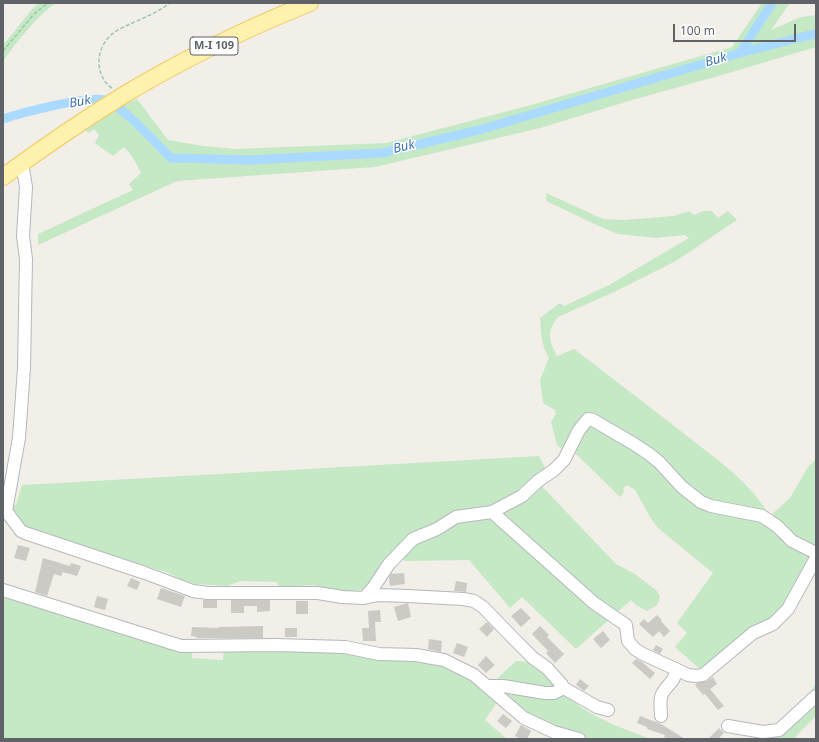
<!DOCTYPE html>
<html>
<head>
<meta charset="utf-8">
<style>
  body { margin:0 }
  #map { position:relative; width:819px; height:742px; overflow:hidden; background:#f1efe8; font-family:"Noto Sans",sans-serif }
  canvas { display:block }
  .frame { position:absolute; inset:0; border:4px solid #5f6368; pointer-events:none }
  .scale { position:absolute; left:673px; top:24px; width:123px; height:18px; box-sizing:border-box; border:2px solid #5f6368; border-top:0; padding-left:5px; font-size:12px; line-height:14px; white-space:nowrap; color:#5f6368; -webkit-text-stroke:3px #fff; paint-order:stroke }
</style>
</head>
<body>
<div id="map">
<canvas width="819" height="742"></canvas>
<div class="frame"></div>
<div class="scale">100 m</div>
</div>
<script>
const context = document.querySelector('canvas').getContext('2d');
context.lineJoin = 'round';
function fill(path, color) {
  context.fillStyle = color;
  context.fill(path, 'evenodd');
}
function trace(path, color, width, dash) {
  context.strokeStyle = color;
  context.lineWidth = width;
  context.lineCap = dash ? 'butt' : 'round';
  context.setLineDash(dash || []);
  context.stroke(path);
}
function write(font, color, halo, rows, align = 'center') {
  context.font = font + ' "Noto Sans",sans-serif';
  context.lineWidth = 3;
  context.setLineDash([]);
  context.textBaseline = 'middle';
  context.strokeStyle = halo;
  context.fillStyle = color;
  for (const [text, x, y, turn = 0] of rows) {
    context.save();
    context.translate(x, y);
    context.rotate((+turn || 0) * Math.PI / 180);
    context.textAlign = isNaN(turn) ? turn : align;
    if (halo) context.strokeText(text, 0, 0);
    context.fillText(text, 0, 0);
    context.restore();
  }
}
fill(new Path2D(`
  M 39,3 L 55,3 C 35,19 18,40 3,61 L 3,45 L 34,7 Z
  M 762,3 L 790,3 L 771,30 L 801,17 L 816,15 L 816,47 L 722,75 L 632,100 L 540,128 L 375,167 L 177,181 L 38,245 L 38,234 L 133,190 L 129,184 L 141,173 C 136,163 132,155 124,147 L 113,156 L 95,143 L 99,135 L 94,129 L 89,133 L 84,129 L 128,100 L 131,102 L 137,99 L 168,140 L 203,146 L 236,149 L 386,143 L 531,105 L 732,47 Z
  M 546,193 L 603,219 L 624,220 L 674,216 L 689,211 L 694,215 L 704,211 L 712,211 L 718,218 L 728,211 L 737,220 L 676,261 L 616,291 L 558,317 C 546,331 549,341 557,356 L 574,349 C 612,378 650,407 687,436 C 720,462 748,480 770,516 L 790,498 L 808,467 L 816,459 L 816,549 L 811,555 L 781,613 L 702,671 L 675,647 L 687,633 L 677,623 L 713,573 L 658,528 L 650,517 L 635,490 L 627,485 L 623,488 L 624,492 L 620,497 L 573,451 L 564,451 L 557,445 L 551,422 L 556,414 L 555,410 L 543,403 L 540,380 L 549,358 C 541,345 541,332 540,318 L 560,303 L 564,306 L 609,285 L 689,238 L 685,235 L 656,238 L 618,234 L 601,227 L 546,201 Z
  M 539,456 L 545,468 L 534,478 L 616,564 L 635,574 L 657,591 L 660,597 L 657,605 L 647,611 L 636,605 L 631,600 L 576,649 L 522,597 L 510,608 L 469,560 L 406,561 L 390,554 L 382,563 L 369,583 L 363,589 L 355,591 L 341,591 L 321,589 L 315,585 L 279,587 L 277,582 L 241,581 L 227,586 L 195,584 L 180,579 L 169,573 L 37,532 C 24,527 21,523 13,511 L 3,518 L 3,504 L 16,505 L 22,485 Z
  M 3,597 L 14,600 L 16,599 L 192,651 L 192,658 L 223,660 L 224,648 L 343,649 L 443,663 L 486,689 L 516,661 C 535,661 540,672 553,684 C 564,693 575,704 587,711 C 606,723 630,731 651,739 L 560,739 L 497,702 L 485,720 L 507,739 L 3,739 Z
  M 816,683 L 816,716 L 796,736 L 797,739 L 766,739 L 809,695 Z`), '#c5e8c5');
trace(new Path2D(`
  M 740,53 L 772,3
  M 3,119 C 21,113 89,95 105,100 C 123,106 155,143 171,158 L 251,160 L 382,153 L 479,130 L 740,53 L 806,36 L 816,34`), '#aadaff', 9);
fill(new Path2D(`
  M 18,545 L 30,548 L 26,561 L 14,558 Z
  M 43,558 L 70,566 L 71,563 L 81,566 L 77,576 L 63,572 L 61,576 L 54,574 L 47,596 L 35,592 Z
  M 404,573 L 405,584 L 390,586 L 389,578 L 391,574 Z
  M 131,578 L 140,582 L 137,590 L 127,586 Z
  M 456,581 L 467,583 L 466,592 L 454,591 Z
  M 161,588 L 185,596 L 181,607 L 157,599 Z
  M 97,596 L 108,599 L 105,610 L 94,607 Z
  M 203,600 L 217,600 L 217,608 L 203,608 Z
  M 231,600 L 270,600 L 270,611 L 257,612 L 257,606 L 244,606 L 244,613 L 231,613 Z
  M 296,601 L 308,601 L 308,614 L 296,614 Z
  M 408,603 L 411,617 L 398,621 L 394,607 Z
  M 521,608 L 531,618 L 521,627 L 511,616 Z
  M 380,610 L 381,622 L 375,622 L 376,641 L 363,641 L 362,628 L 369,628 L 368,611 Z
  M 657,615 L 662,620 L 661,621 L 670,631 L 664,637 L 659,631 L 653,637 L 639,624 L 644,619 L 648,623 Z
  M 487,622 L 494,629 L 487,637 L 479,629 Z
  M 263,626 L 263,638 L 197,638 L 197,637 L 191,636 L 192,627 L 218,628 L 218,627 Z
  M 540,626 L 549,635 L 547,637 L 564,654 L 555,663 L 546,653 L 548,651 L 532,634 Z
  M 285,628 L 297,628 L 297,637 L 285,637 Z
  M 603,631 L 610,640 L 601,648 L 593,639 Z
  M 429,639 L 442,641 L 441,652 L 428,649 Z
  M 457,643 L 468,647 L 464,657 L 453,653 Z
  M 656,645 L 663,649 L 660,654 L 653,650 Z
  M 486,656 L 495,665 L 486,673 L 478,665 Z
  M 636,659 L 642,662 L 655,673 L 650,679 L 632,663 Z
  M 713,677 L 717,684 L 710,689 L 724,706 L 718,710 L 705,694 L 703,695 L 695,685 L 697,683 L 707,681 Z
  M 580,679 L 589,686 L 584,691 L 576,685 Z
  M 503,714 L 512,721 L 506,728 L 497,721 Z
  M 640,716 L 661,724 L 685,739 L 668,739 L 664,737 L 665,735 L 647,729 L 647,727 L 637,723 Z
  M 521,725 L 531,731 L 527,739 L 520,739 L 515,736 Z
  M 719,728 L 724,733 L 718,739 L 708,739 Z`), '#cccac5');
const minor = new Path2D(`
  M 22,163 L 26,187 L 23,236 L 26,259 L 24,368 L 19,438 L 6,511 L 21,531 L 25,533 L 145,573 L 193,591 L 208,593 L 318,593 L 342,597 L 364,598 L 373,588 L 389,564 L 413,539 L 437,529 L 456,517 L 492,512 L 594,603 L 626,625 L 628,641 L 635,649 L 641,653 L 688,675 L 696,676 L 703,675 L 753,633 L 773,624 L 788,609 L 816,558
  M 492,512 L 522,496 L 538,481 L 554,470 L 564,460 L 579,430 L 588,419 L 593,420 L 634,444 L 649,454 L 659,462 L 682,487 L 701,502 L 711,506 L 762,516 L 777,526 L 792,541 L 816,553
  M 3,590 L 181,646 L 276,645 L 345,647 L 379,654 L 416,655 L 444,660 L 474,675 L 524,718 L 554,732 L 579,739
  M 364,598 L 378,595 L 408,596 L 463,599 L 474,601 L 483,607 L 514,639 L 533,658 L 547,668 L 562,685 L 560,690 L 554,693 L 545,693 L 503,686 L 488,686
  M 562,687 L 597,707 L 608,710
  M 661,716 C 661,709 659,700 662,694 C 668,683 675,683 676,669
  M 728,726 L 763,732 L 779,730 L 816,696`);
const major = new Path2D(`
  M 3,177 C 41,149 82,121 122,96 C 182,60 245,29 310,3`);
trace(minor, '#b5b8bc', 14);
trace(major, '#f2c960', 18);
trace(new Path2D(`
  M 3,51 L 34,14 L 48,3
  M 112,88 C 104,83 100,74 99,65 C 98,54 103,42 111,35 C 116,30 124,27 130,24 C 144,18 158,12 170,3`), '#9cc7a9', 1.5, [4, 2]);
trace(minor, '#fff', 12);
trace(major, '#fff2af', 16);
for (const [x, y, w] of [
  [214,46,48]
]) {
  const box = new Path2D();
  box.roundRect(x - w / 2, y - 9, w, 18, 3);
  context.fillStyle = '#fff';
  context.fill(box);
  trace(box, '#5f6368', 1);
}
write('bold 11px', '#5f6368', null, [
  ["M-I 109",214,46]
]);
write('italic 13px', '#4174aa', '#fff', [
  ["Buk",716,60,-16],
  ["Buk",80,102,-10],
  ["Buk",404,147,-13]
]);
</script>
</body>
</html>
